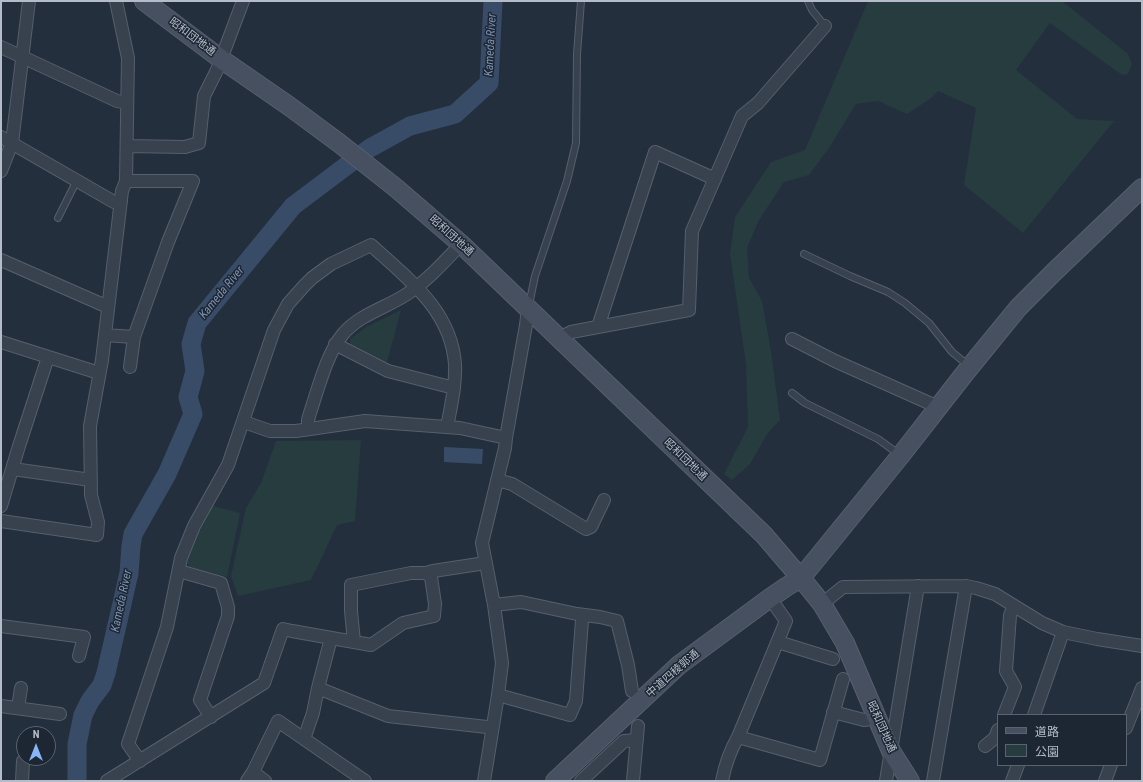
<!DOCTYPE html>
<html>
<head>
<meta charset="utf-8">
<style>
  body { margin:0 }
  #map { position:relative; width:1143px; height:782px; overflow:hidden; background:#242f3e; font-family:"Roboto Condensed","Noto Sans JP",sans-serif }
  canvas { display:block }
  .frame { position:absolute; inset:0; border:2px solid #b4bcc9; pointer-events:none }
  .legend { position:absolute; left:997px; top:714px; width:130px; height:52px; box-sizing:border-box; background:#1d2633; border:1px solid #59626f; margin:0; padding:5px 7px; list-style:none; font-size:12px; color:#b4bcc9 }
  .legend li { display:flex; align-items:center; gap:8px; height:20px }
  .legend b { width:20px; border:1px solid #59626f }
  .north { position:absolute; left:16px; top:726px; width:40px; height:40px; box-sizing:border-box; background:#1d2633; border:1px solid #59626f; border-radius:50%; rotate:0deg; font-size:11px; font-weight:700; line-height:16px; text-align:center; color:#b4bcc9 }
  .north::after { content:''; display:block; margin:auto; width:14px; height:18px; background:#8ab4f8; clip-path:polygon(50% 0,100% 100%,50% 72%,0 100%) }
</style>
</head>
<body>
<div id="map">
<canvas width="1143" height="782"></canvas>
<div class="frame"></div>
<ul class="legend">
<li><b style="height:5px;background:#465061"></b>道路</li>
<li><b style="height:11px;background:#263c3f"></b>公園</li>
</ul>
<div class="north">N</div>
</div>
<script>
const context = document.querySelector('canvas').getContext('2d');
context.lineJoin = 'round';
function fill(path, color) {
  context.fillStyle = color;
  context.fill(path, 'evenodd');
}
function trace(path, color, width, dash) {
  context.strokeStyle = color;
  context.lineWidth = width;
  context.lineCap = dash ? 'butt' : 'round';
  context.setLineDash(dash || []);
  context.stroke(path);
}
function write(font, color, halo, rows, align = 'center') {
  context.font = font + ' "Roboto Condensed","Noto Sans JP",sans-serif';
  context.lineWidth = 3;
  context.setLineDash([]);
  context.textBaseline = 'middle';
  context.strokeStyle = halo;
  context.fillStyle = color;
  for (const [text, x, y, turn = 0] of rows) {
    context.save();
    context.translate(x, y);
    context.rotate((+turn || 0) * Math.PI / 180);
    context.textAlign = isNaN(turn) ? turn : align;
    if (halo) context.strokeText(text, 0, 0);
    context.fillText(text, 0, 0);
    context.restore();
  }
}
fill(new Path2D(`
  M 868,1 L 1062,1 L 1128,54 L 1132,64 L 1128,74 L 1122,75 L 1050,23 L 1016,70 L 1077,119 L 1114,121 L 1023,233 L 964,185 L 976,108 L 938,91 L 930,99 L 907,114 L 878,101 L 856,104 L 829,148 L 809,175 L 784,182 L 759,220 L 747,248 L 749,278 L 762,301 L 771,351 L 780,420 L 767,434 L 750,464 L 732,480 L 724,474 L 748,427 L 746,364 L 730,254 L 735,217 L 771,162 L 805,150 Z
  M 401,310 L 387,362 L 350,344 L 350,339 L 366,327 Z
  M 361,440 L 355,521 L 337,525 L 311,580 L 238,596 L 231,576 L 246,508 L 261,483 L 276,441 Z
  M 213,506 L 240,513 L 227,577 L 190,567 L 187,563 L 198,534 Z`), '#263c3f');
fill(new Path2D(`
  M 444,447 L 483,449 L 482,464 L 444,462 Z`), '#394c67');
trace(new Path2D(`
  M 77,781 L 77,744 L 83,715 L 90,701 L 102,685 L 106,673 L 129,573 L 131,546 L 133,534 L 167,474 L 193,414 L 188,397 L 195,371 L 191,344 L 197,323 L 293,206 L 370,148 L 410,126 L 455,114 L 489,83 L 493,1`), '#394c67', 19);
const lane = new Path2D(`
  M 808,1 L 812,10 L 825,26
  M 58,218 L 77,180
  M 804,254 L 850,276 L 888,292 L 905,303 L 929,323 L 952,352 L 969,366
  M 529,305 L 535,276 L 567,181 L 576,143 L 577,54 L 581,1
  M 792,393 L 805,403 L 878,439 L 900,455`);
const street = new Path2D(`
  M 1,47 L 117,101 L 127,103
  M 1,137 L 114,202 L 121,202
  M 127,146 L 185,147 L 199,143 L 204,96 L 217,70 L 243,1
  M 1,171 L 12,143 L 29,1
  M 1,260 L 108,307
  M 598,327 L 655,152 L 715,179
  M 105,335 L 134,337 L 168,242 L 193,181 L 126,181
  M 559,338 L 571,332 L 689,310 L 692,231 L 742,116 L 758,103 L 825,26
  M 792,339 L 835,361 L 938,407
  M 1,342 L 99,373
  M 335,344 L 388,371 L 454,388
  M 130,367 L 134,337
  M 244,422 L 270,431 L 296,431 L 365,421 L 460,428 L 506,438
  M 308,429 L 308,420 L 310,413 C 318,389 327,353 343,334 C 360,314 386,308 407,294 C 428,280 444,262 461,244
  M 13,469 L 91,480
  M 497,480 L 512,484 L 586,529 L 591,527 L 604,500
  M 1,506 L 19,446 L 48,357
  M 1,521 L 97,535 L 98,522 L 91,495 L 90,426 L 102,360 L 122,191 L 126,181 L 128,58 L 116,1
  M 179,571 L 221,583 L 228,607 L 228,616 L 200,700 L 211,717
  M 426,573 L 433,571 L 479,564
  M 822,604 L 843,587 L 966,586 L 976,588 L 995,594 L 1042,623 L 1063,632 L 1097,639 L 1142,646
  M 494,605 L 521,602 L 577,614 L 600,617 L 617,621 L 628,665 L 632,691
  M 1,626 L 84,637 L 79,656
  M 778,642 L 833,659
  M 318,688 L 331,638
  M 498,695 L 570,715 L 576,701 L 582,620
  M 1,706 L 60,714
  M 18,708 L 21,688
  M 833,712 L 864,720 L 876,718
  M 1004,715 L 1015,687 L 1006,671 L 1010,615 L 1014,606
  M 1034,715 L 1063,632
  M 1126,728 L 1142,688
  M 738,737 L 820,760 L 843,679
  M 304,739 L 313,713 L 318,688 L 388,716 L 487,727
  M 985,746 L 995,738 L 998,730
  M 140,761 L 128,744 L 167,627 L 181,558 L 194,526 L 228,465 L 274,330 L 288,304 L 304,286 L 312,278 L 331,264 L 371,245 C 408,279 451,310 455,364 C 456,385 451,406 447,427
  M 253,772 L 265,781
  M 22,781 L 23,761
  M 107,781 L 264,683 L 283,629 L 292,631 L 371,645 L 403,623 L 434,616 L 435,604 L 431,577 L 426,573 L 411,573 L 351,585 L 351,611 L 354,642
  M 247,781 L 253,772 L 278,721 L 365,781
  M 484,781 L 498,695 L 502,663 L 494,605 L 482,543 L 505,448 L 506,438 L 526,325 L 528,308
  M 581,781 L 624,741 L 637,740
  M 633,781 L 638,726
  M 722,781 C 725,765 730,751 738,737 L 786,621 L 770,598
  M 886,781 L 918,586
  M 933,781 L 966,586
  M 1012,781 L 1018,765
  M 1105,781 L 1111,765`);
const secondary = new Path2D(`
  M 144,1 L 221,59 L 289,106 L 339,143 L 396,188 L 461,244 L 764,535 L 810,589 L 822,604 L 845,643 L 891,751 L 910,781
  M 555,781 L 679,665 L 770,598 L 786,587 L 801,578 L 901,455 L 965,373 L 1018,308 L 1054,272 L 1142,188`);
trace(lane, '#565f6c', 8);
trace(street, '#565f6c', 14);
trace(secondary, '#565f6c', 20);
trace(lane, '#38414e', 6);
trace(street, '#38414e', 12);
trace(secondary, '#465061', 18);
write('11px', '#b4bcc9', '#1d2633', [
  ["昭和団地通",192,37,37],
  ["昭和団地通",451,236,42],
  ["昭和団地通",685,460,44],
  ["中道四稜郭通",673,674,-41],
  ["昭和団地通",881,727,66]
]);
write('italic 12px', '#7c92b1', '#1d2633', [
  ["Kameda River",491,45,-87],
  ["Kameda River",222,293,-51],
  ["Kameda River",122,601,-78]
]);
</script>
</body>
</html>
